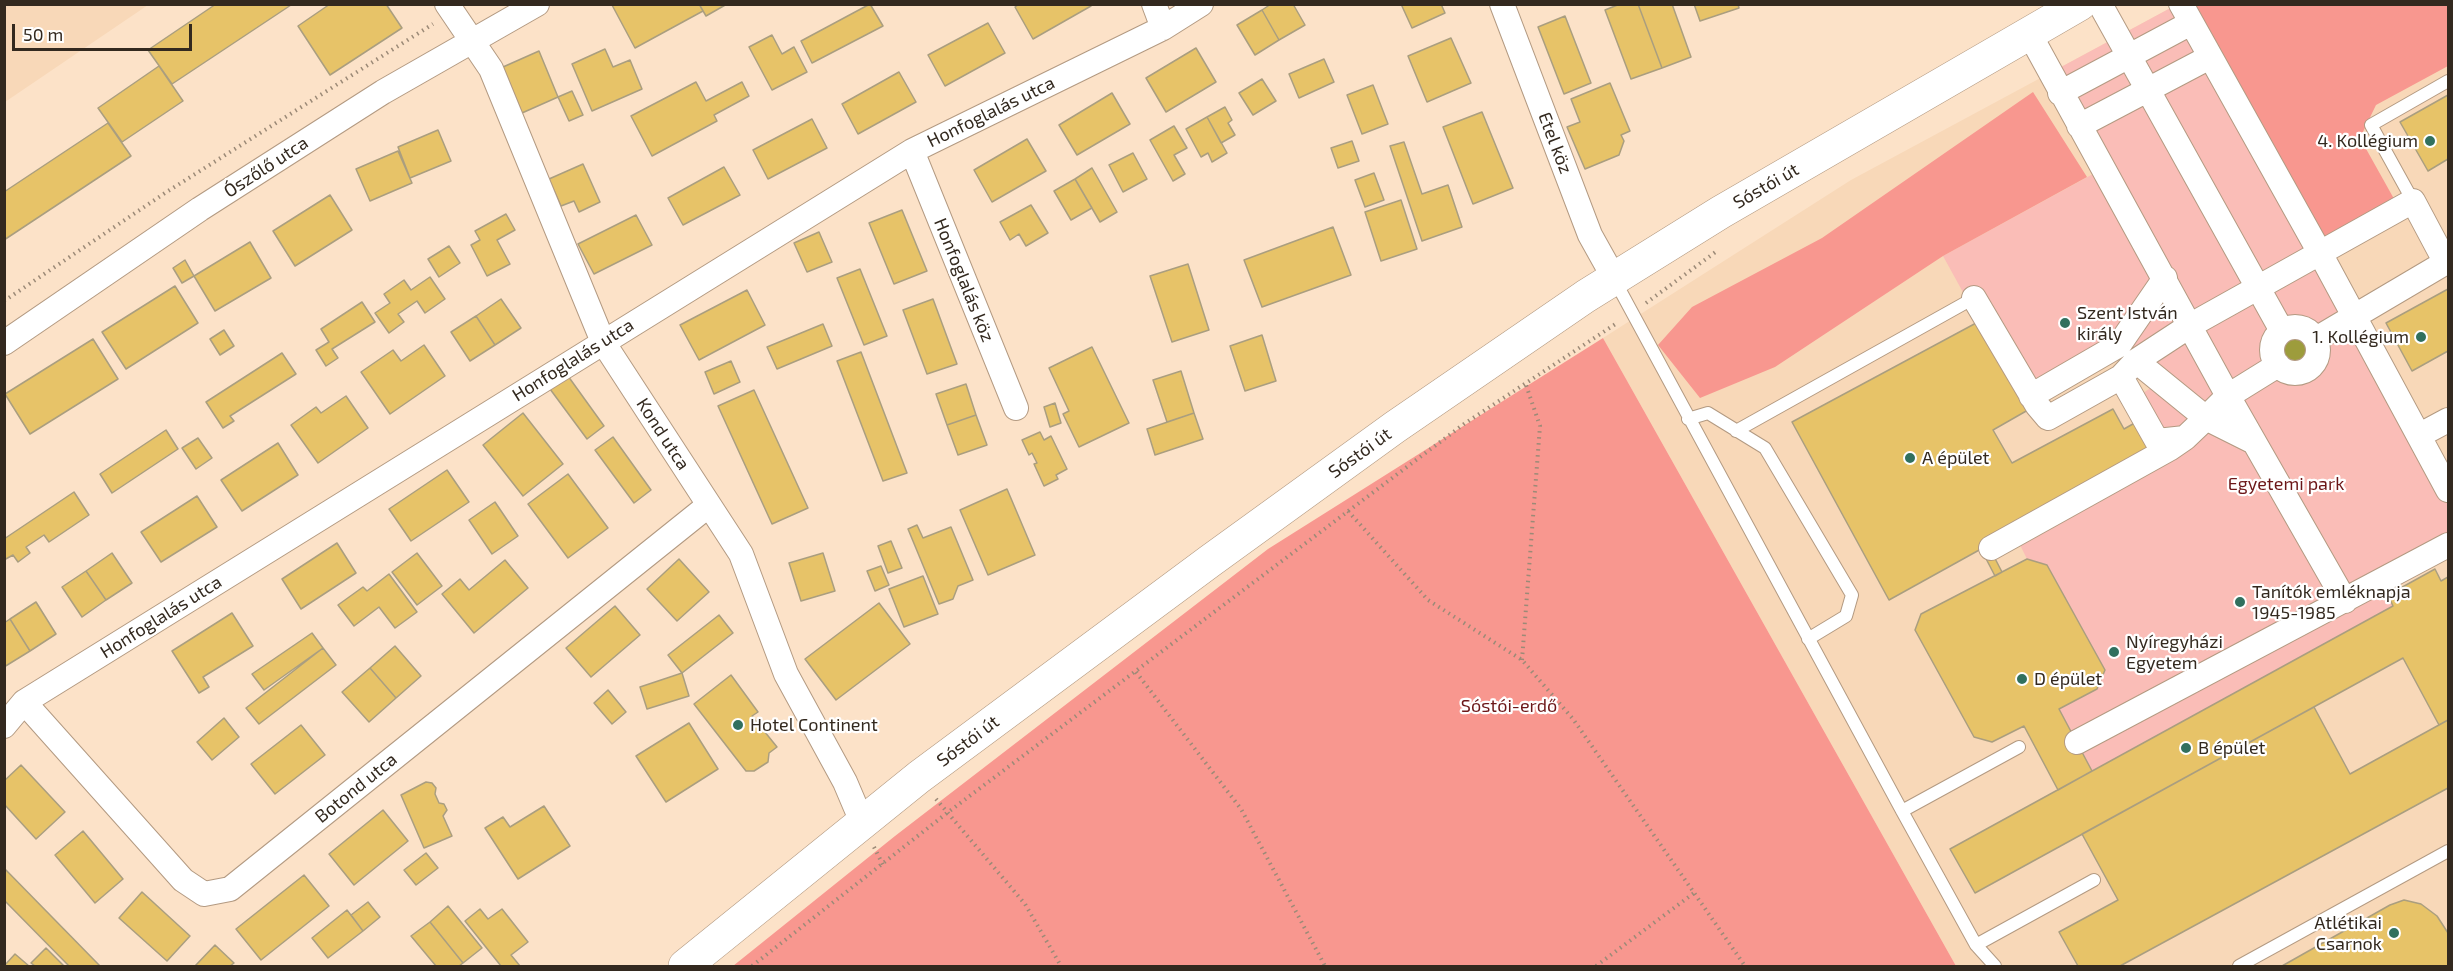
<!DOCTYPE html>
<html>
<head>
<meta charset="utf-8">
<style>
  body { margin:0 }
  #map { position:relative; width:2453px; height:971px; overflow:hidden; background:#fce2c8; font-family:"Exo 2",sans-serif }
  canvas { display:block }
  .frame { position:absolute; inset:0; border:6px solid #33291f; pointer-events:none }
  .scale { position:absolute; left:12px; top:24px; width:180px; height:27px; box-sizing:border-box; border:3px solid #33291f; border-top:0; padding-left:8px; font-size:18px; line-height:21px; white-space:nowrap; color:#33291f; -webkit-text-stroke:4px #fff; paint-order:stroke }
</style>
</head>
<body>
<div id="map">
<canvas width="2453" height="971"></canvas>
<div class="frame"></div>
<div class="scale">50 m</div>
</div>
<script>
const context = document.querySelector('canvas').getContext('2d');
context.lineJoin = 'round';
function fill(path, color) {
  context.fillStyle = color;
  context.fill(path, 'evenodd');
}
function trace(path, color, width, dash) {
  context.strokeStyle = color;
  context.lineWidth = width;
  context.lineCap = dash ? 'butt' : 'round';
  context.setLineDash(dash || []);
  context.stroke(path);
}
function write(font, color, halo, rows, align = 'center') {
  context.font = font + ' "Exo 2",sans-serif';
  context.lineWidth = 4.5;
  context.setLineDash([]);
  context.textBaseline = 'middle';
  context.strokeStyle = halo;
  context.fillStyle = color;
  for (const [text, x, y, turn = 0] of rows) {
    context.save();
    context.translate(x, y);
    context.rotate((+turn || 0) * Math.PI / 180);
    context.textAlign = isNaN(turn) ? turn : align;
    if (halo) context.strokeText(text, 0, 0);
    context.fillText(text, 0, 0);
    context.restore();
  }
}
fill(new Path2D(`
  M 5,4 L 147,4 L 148,5 L 5,102 Z
  M 2176,5 L 2448,5 L 2448,966 L 1956,966 L 1603,338 L 1851,180 Z`), '#f8d8b8');
fill(new Path2D(`
  M 2176,5 L 2448,501 L 2448,542 L 2380,582 L 2393,606 L 2092,771 L 2059,709 L 2097,689 L 2105,670 L 2047,565 L 2027,559 L 2013,531 L 2156,452 L 2140,395 L 2161,381 L 2139,347 L 2028,410 L 1943,256 L 2104,168 L 2050,73 Z`), '#fabdb7');
fill(new Path2D(`
  M 2194,5 L 2448,5 L 2448,66 L 2376,105 L 2360,138 L 2398,206 L 2322,249 Z
  M 2033,92 L 2087,177 L 1943,256 L 1775,367 L 1700,398 L 1658,345 L 1692,307 L 1822,238 Z
  M 1603,338 L 1956,966 L 733,966 L 895,836 L 1268,549 Z`), '#f8978f');
fill(new Path2D(`
  M2281 350a14 14 0 1 1 28 0a14 14 0 1 1-28 0Z`), '#9d9c3c');
const building = new Path2D(`
  M 216,4 L 291,5 L 172,84 L 148,50 Z
  M 330,4 L 386,4 L 402,28 L 330,75 L 298,26 Z
  M 613,4 L 699,4 L 703,11 L 635,48 L 612,5 Z
  M 699,4 L 727,4 L 706,16 Z
  M 870,4 L 883,26 L 812,63 L 801,41 Z
  M 1019,4 L 1090,4 L 1091,6 L 1033,39 L 1015,7 Z
  M 1271,4 L 1293,4 L 1305,25 L 1279,40 L 1262,10 Z
  M 1401,4 L 1441,4 L 1445,13 L 1412,28 Z
  M 1620,4 L 1638,4 L 1662,68 L 1631,79 L 1605,10 Z
  M 1638,4 L 1672,4 L 1691,57 L 1662,68 Z
  M 1694,4 L 1738,4 L 1739,8 L 1700,21 Z
  M 1262,10 L 1279,40 L 1255,55 L 1237,25 Z
  M 1565,16 L 1591,83 L 1564,94 L 1538,27 Z
  M 988,23 L 1005,53 L 945,86 L 928,55 Z
  M 772,35 L 782,54 L 794,47 L 807,72 L 772,90 L 749,47 Z
  M 1451,38 L 1471,83 L 1427,102 L 1408,56 Z
  M 1196,48 L 1216,82 L 1166,112 L 1146,78 Z
  M 605,49 L 613,67 L 630,60 L 642,89 L 592,111 L 572,64 Z
  M 539,51 L 558,97 L 522,113 L 503,67 Z
  M 1324,59 L 1334,82 L 1299,98 L 1289,74 Z
  M 159,66 L 183,101 L 122,142 L 98,108 Z
  M 899,72 L 916,102 L 858,134 L 842,104 Z
  M 1262,79 L 1276,101 L 1253,115 L 1239,93 Z
  M 696,82 L 706,101 L 742,82 L 749,96 L 714,115 L 717,121 L 652,156 L 631,116 Z
  M 1610,83 L 1630,131 L 1621,135 L 1624,141 L 1619,155 L 1585,169 L 1567,127 L 1580,122 L 1571,99 Z
  M 1373,85 L 1388,124 L 1362,134 L 1347,95 Z
  M 572,91 L 583,115 L 569,121 L 558,97 Z
  M 1112,93 L 1130,124 L 1077,155 L 1059,125 Z
  M 2448,95 L 2448,159 L 2428,171 L 2400,122 Z
  M 1225,107 L 1232,120 L 1228,123 L 1235,135 L 1221,143 L 1207,117 Z
  M 1482,112 L 1513,188 L 1473,204 L 1443,127 Z
  M 1207,117 L 1227,153 L 1212,162 L 1208,153 L 1201,157 L 1186,129 Z
  M 812,119 L 827,148 L 768,179 L 753,150 Z
  M 108,123 L 131,156 L 4,240 L 4,192 Z
  M 1174,126 L 1187,148 L 1174,155 L 1185,174 L 1173,181 L 1150,140 Z
  M 438,130 L 451,161 L 410,178 L 398,147 Z
  M 1027,139 L 1046,171 L 992,202 L 974,170 Z
  M 1352,141 L 1359,161 L 1338,168 L 1331,148 Z
  M 1404,142 L 1422,194 L 1448,185 L 1462,227 L 1422,241 L 1390,146 Z
  M 398,151 L 412,183 L 370,201 L 356,169 Z
  M 1133,153 L 1147,179 L 1123,192 L 1109,165 Z
  M 583,164 L 600,202 L 579,212 L 574,201 L 561,206 L 549,179 Z
  M 724,167 L 740,195 L 683,225 L 668,198 Z
  M 1092,168 L 1117,212 L 1100,222 L 1075,179 Z
  M 1374,173 L 1384,200 L 1365,207 L 1355,180 Z
  M 1075,179 L 1092,208 L 1071,220 L 1054,191 Z
  M 330,195 L 352,230 L 295,266 L 273,231 Z
  M 1401,200 L 1417,249 L 1381,261 L 1365,212 Z
  M 1031,205 L 1048,233 L 1026,246 L 1019,234 L 1010,240 L 1000,222 Z
  M 902,210 L 927,271 L 894,284 L 869,223 Z
  M 506,214 L 515,230 L 497,240 L 510,264 L 487,276 L 471,245 L 480,240 L 475,231 Z
  M 636,215 L 652,245 L 594,274 L 578,244 Z
  M 1333,227 L 1351,275 L 1262,307 L 1244,260 Z
  M 819,232 L 832,262 L 807,272 L 794,243 Z
  M 250,242 L 271,278 L 215,311 L 194,276 Z
  M 449,246 L 460,263 L 439,277 L 428,259 Z
  M 185,260 L 194,276 L 182,283 L 173,268 Z
  M 1188,264 L 1209,330 L 1172,342 L 1150,276 Z
  M 860,269 L 887,336 L 864,345 L 837,278 Z
  M 430,277 L 445,299 L 425,313 L 417,301 L 398,314 L 404,322 L 389,333 L 375,313 L 390,303 L 384,294 L 404,280 L 411,290 Z
  M 175,286 L 198,323 L 126,369 L 102,332 Z
  M 2448,289 L 2448,351 L 2412,371 L 2386,323 Z
  M 747,290 L 765,325 L 699,360 L 680,325 Z
  M 501,299 L 521,328 L 495,345 L 476,316 Z
  M 933,299 L 957,364 L 927,374 L 903,310 Z
  M 362,302 L 375,322 L 332,349 L 338,358 L 326,366 L 316,350 L 329,342 L 321,329 Z
  M 476,316 L 495,345 L 470,361 L 451,332 Z
  M 1978,322 L 2028,410 L 1993,430 L 2012,463 L 2113,409 L 2124,429 L 2140,420 L 2156,452 L 1889,600 L 1792,422 Z
  M 823,324 L 832,346 L 777,369 L 767,347 Z
  M 224,330 L 234,346 L 220,355 L 210,339 Z
  M 1262,335 L 1276,381 L 1245,391 L 1230,346 Z
  M 93,339 L 118,379 L 30,434 L 5,394 Z
  M 424,345 L 445,376 L 390,414 L 361,372 L 393,350 L 401,361 Z
  M 1092,347 L 1129,423 L 1079,447 L 1063,414 L 1069,411 L 1049,368 Z
  M 861,352 L 907,473 L 883,481 L 837,361 Z
  M 282,353 L 296,374 L 230,416 L 234,421 L 223,428 L 206,402 Z
  M 731,361 L 740,382 L 714,394 L 705,372 Z
  M 1181,371 L 1194,413 L 1167,422 L 1153,380 Z
  M 568,376 L 604,426 L 587,439 L 550,389 Z
  M 966,384 L 976,415 L 947,425 L 936,394 Z
  M 754,390 L 808,508 L 772,524 L 718,406 Z
  M 346,396 L 368,428 L 318,463 L 291,425 L 316,407 L 321,413 Z
  M 1055,403 L 1061,423 L 1050,427 L 1044,407 Z
  M 523,413 L 563,464 L 523,496 L 483,445 Z
  M 1194,413 L 1203,439 L 1155,455 L 1147,429 Z
  M 976,415 L 987,445 L 958,455 L 947,425 Z
  M 166,430 L 178,449 L 112,493 L 100,474 Z
  M 1040,432 L 1044,440 L 1051,436 L 1067,469 L 1056,475 L 1058,479 L 1044,486 L 1034,464 L 1037,463 L 1032,453 L 1029,455 L 1022,440 Z
  M 613,437 L 651,490 L 634,503 L 595,450 Z
  M 198,438 L 212,458 L 196,469 L 182,448 Z
  M 278,443 L 298,475 L 242,511 L 221,480 Z
  M 447,470 L 469,502 L 411,541 L 389,509 Z
  M 568,474 L 608,528 L 568,558 L 528,504 Z
  M 1007,489 L 1035,555 L 988,575 L 960,510 Z
  M 74,492 L 89,515 L 49,542 L 44,535 L 26,547 L 30,553 L 18,562 L 13,555 L 4,560 L 4,539 Z
  M 197,496 L 217,527 L 161,562 L 141,532 Z
  M 495,502 L 518,536 L 492,554 L 469,520 Z
  M 917,525 L 923,538 L 951,527 L 973,580 L 958,586 L 953,599 L 939,604 L 908,529 Z
  M 891,541 L 902,568 L 888,573 L 878,546 Z
  M 337,543 L 356,573 L 301,609 L 282,579 Z
  M 1988,545 L 2002,572 L 1995,576 L 1981,549 Z
  M 112,553 L 132,583 L 106,600 L 86,571 Z
  M 417,553 L 442,586 L 417,605 L 392,572 Z
  M 823,553 L 835,591 L 801,601 L 789,563 Z
  M 679,559 L 709,592 L 677,621 L 647,589 Z
  M 2027,559 L 2047,565 L 2105,670 L 2097,689 L 2059,709 L 2092,771 L 2058,790 L 2024,726 L 1992,742 L 1974,737 L 1915,630 L 1921,614 Z
  M 505,560 L 528,588 L 474,633 L 442,594 L 460,579 L 469,590 Z
  M 881,566 L 889,585 L 875,591 L 867,571 Z
  M 2435,569 L 2441,581 L 2448,577 L 2448,720 L 2439,725 L 2403,658 L 1975,893 L 1950,849 L 2393,606 L 2388,595 Z
  M 86,571 L 106,600 L 82,617 L 62,587 Z
  M 389,574 L 417,612 L 395,628 L 379,607 L 354,626 L 338,605 L 363,587 L 367,591 Z
  M 923,576 L 938,614 L 904,627 L 889,589 Z
  M 36,602 L 56,634 L 30,651 L 10,619 Z
  M 879,603 L 910,644 L 836,700 L 805,659 Z
  M 615,606 L 640,635 L 591,677 L 566,648 Z
  M 232,613 L 253,646 L 203,677 L 209,687 L 199,693 L 172,651 Z
  M 719,615 L 733,633 L 682,673 L 668,655 Z
  M 10,619 L 30,651 L 4,667 L 4,623 Z
  M 312,633 L 323,648 L 264,690 L 252,674 Z
  M 395,646 L 421,676 L 396,698 L 370,668 Z
  M 323,648 L 336,665 L 259,724 L 246,708 Z
  M 370,668 L 396,698 L 369,722 L 342,692 Z
  M 682,673 L 689,696 L 647,709 L 640,687 Z
  M 731,675 L 758,712 L 752,716 L 777,747 L 769,753 L 768,762 L 754,771 L 746,771 L 694,704 Z
  M 608,690 L 626,712 L 612,724 L 594,703 Z
  M 2314,707 L 2350,774 L 2448,720 L 2448,788 L 2120,966 L 2078,966 L 2059,932 L 2118,900 L 2082,834 Z
  M 224,718 L 239,737 L 212,760 L 197,742 Z
  M 689,723 L 718,769 L 666,802 L 636,756 Z
  M 301,725 L 325,755 L 275,794 L 251,764 Z
  M 21,765 L 65,812 L 36,839 L 4,804 L 4,781 Z
  M 426,782 L 432,783 L 436,788 L 435,794 L 439,803 L 444,804 L 447,810 L 443,816 L 452,836 L 424,848 L 401,795 Z
  M 544,806 L 570,846 L 518,879 L 485,828 L 503,817 L 510,827 Z
  M 383,810 L 408,841 L 354,885 L 329,854 Z
  M 83,831 L 123,879 L 95,903 L 55,855 Z
  M 426,853 L 438,868 L 416,885 L 404,870 Z
  M 4,868 L 100,966 L 69,966 L 4,900 Z
  M 304,875 L 329,906 L 261,960 L 236,929 Z
  M 142,892 L 190,936 L 167,961 L 119,918 Z
  M 2404,900 L 2421,904 L 2437,916 L 2448,933 L 2448,966 L 2282,966 L 2390,905 Z
  M 368,902 L 380,917 L 363,931 L 351,915 Z
  M 448,906 L 482,948 L 463,963 L 430,922 Z
  M 480,909 L 488,919 L 502,909 L 528,942 L 511,955 L 520,966 L 501,966 L 465,921 Z
  M 347,910 L 363,931 L 328,958 L 312,938 Z
  M 430,922 L 463,963 L 459,966 L 436,966 L 411,936 Z
  M 215,945 L 234,963 L 230,966 L 195,966 Z
  M 46,948 L 64,966 L 35,966 L 31,963 Z
  M 15,954 L 29,966 L 4,966 Z`);
fill(building, '#e7c368');
trace(building, '#aa9e7f', 1.5);
const lane = new Path2D(`
  M 2413,201 L 2371,125 L 2448,81
  M 1614,279 L 1902,811 L 1976,945 L 1995,966
  M 1688,419 L 1708,413 L 1765,448 L 1852,595 L 1846,616 L 1808,639
  M 1736,431 L 1974,298
  M 1902,811 L 2019,747
  M 1976,945 L 2094,880
  M 2239,966 L 2448,851`);
const street = new Path2D(`
  M 447,4 L 491,69 L 603,342 L 741,554 L 786,674 L 845,782 L 862,822
  M 1502,4 L 1590,235 L 1614,278
  M 2100,4 L 2282,331
  M 2181,4 L 2320,253 L 2448,490
  M 1163,28 L 1201,4
  M 2029,33 L 2228,396 L 2345,601
  M 2060,93 L 2191,23
  M 2079,126 L 2210,57
  M 912,151 L 1016,408
  M 1974,298 L 2037,405 L 2048,418 L 2121,377 L 2136,361 L 2206,418 L 2228,396 L 2278,365
  M2272 350a23 23 0 1 1 46 0a23 23 0 1 1-46 0Z
  M 2316,339 L 2448,261
  M 4,343 L 200,209 L 383,92 L 537,4
  M 2136,361 L 2191,325 L 2413,201 L 2446,263
  M 2121,377 L 2157,441 L 2185,438 L 2206,418 L 2254,442
  M 2031,396 L 2119,345 L 2165,278
  M 2420,435 L 2448,420
  M 1991,548 L 2169,449 L 2185,438
  M 24,702 L 183,880 L 204,894 L 230,889 L 709,505
  M 4,726 L 24,702 L 912,151 L 1163,28 L 1154,4
  M 2077,742 L 2448,545`);
const secondary = new Path2D(`
  M 685,966 L 919,777 L 1210,561 L 1395,427 L 1586,296 L 1721,212 L 2080,4`);
trace(lane, '#b39a82', 14);
trace(street, '#b39a82', 26);
trace(secondary, '#b39a82', 34);
trace(new Path2D(`
  M 4,301 L 165,193 L 433,24
  M 1646,303 L 1717,251
  M 1348,511 L 1428,600 L 1522,660 L 1573,719 L 1745,966
  M 1522,660 L 1540,426 L 1526,385
  M 1136,672 L 1241,809 L 1325,966
  M 936,799 L 1025,904 L 1061,966
  M 874,847 L 883,865
  M 752,966 L 947,813 L 1464,424 L 1617,323
  M 1596,966 L 1694,893`), '#9c8a77', 4, [1.5, 4.5]);
trace(lane, '#fff', 12);
trace(street, '#fff', 24);
trace(secondary, '#fff', 33);
for (const [x, y, r, color] of [
  [2430,141,6,"#31705e"],
  [2065,323,6,"#31705e"],
  [2421,337,6,"#31705e"],
  [1910,458,6,"#31705e"],
  [2240,602,6,"#31705e"],
  [2114,652,6,"#31705e"],
  [2022,679,6,"#31705e"],
  [738,725,6,"#31705e"],
  [2186,748,6,"#31705e"],
  [2394,933,6,"#31705e"]
]) {
  const dot = new Path2D();
  dot.arc(x, y, r, 0, 2 * Math.PI);
  context.fillStyle = color;
  context.fill(dot);
  trace(dot, '#fff', 2);
}
write('18px', '#33291f', '#fff', [
  ["Honfoglalás utca",991,112,-26],
  ["Etel köz",1555,143,69],
  ["Ószőlő utca",266,167,-33],
  ["Sóstói út",1766,186,-30],
  ["Honfoglalás köz",964,280,68],
  ["Honfoglalás utca",573,360,-32],
  ["Kond utca",663,434,57],
  ["Sóstói út",1360,453,-36],
  ["Honfoglalás utca",161,617,-32],
  ["Sóstói út",968,741,-37],
  ["Botond utca",356,788,-39]
]);
write('18px', '#33291f', '#fff', [
  ["4. Kollégium",2418,141,"right"],
  ["Szent István",2077,313],
  ["király",2077,334],
  ["1. Kollégium",2409,337,"right"],
  ["A épület",1922,458],
  ["Tanítók emléknapja",2252,592],
  ["1945-1985",2252,613],
  ["Nyíregyházi",2126,642],
  ["Egyetem",2126,663],
  ["D épület",2034,679],
  ["Hotel Continent",750,725],
  ["B épület",2198,748],
  ["Atlétikai",2382,923,"right"],
  ["Csarnok",2382,944,"right"]
], 'left');
write('18px', '#6c1718', '#fff', [
  ["Egyetemi park",2286,484],
  ["Sóstói-erdő",1509,706]
]);
</script>
</body>
</html>
